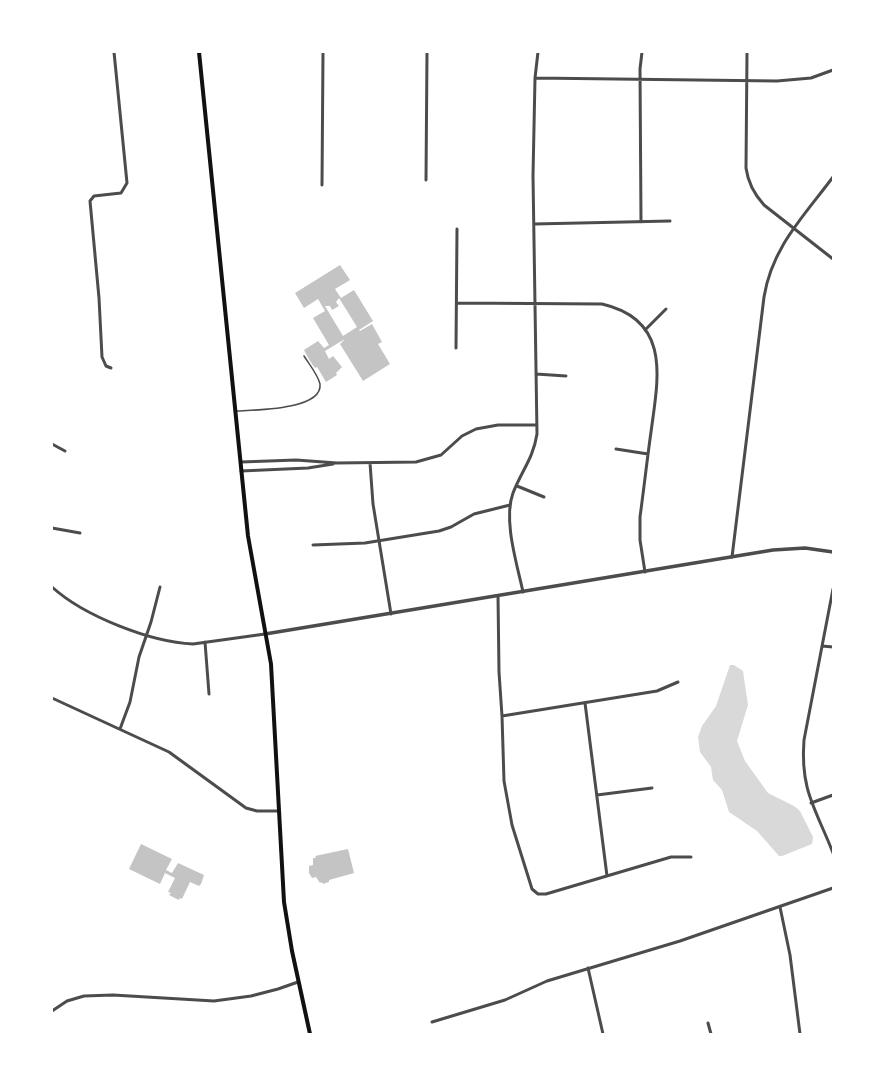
<!DOCTYPE html>
<html>
<head>
<meta charset="utf-8">
<style>
  body { margin:0 }
  #map { position:relative; width:885px; height:1086px; overflow:hidden; background:#fff; font-family:"Archivo Narrow",sans-serif }
  canvas { display:block }
  .frame { position:absolute; inset:0; border:53px solid #fff; pointer-events:none }
</style>
</head>
<body>
<div id="map">
<canvas width="885" height="1086"></canvas>
<div class="frame"></div>
</div>
<script>
const context = document.querySelector('canvas').getContext('2d');
context.lineJoin = 'round';
function fill(path, color) {
  context.fillStyle = color;
  context.fill(path, 'evenodd');
}
function trace(path, color, width, dash) {
  context.strokeStyle = color;
  context.lineWidth = width;
  context.lineCap = dash ? 'butt' : 'round';
  context.setLineDash(dash || []);
  context.stroke(path);
}
fill(new Path2D(`
  M 730,665 L 734,665 L 743,671 L 748,705 L 737,741 L 745,761 L 768,793 L 794,806 L 800,811 L 813,837 L 812,844 L 782,856 L 779,856 L 757,831 L 729,812 L 722,790 L 713,780 L 711,767 L 700,752 L 698,737 L 702,726 L 716,706 Z`), '#d9d9d9');
fill(new Path2D(`
  M 340,265 L 350,280 L 335,289 L 341,298 L 354,290 L 373,321 L 359,330 L 360,331 L 372,324 L 382,342 L 378,344 L 390,364 L 363,381 L 340,344 L 345,339 L 325,351 L 329,359 L 333,356 L 342,367 L 336,373 L 337,375 L 326,382 L 317,367 L 315,368 L 310,361 L 304,350 L 318,341 L 324,348 L 329,345 L 313,318 L 325,311 L 318,299 L 304,308 L 295,293 ZM 339,298 L 357,327 L 343,336 L 325,306 L 330,306 L 332,310 L 339,306 L 336,302 Z
  M 141,844 L 172,859 L 166,870 L 172,873 L 178,863 L 204,875 L 201,884 L 199,886 L 190,882 L 182,899 L 180,898 L 179,900 L 169,895 L 171,893 L 168,892 L 175,878 L 165,873 L 160,884 L 129,869 Z
  M 348,849 L 354,873 L 329,880 L 329,882 L 323,884 L 322,882 L 320,883 L 316,877 L 312,878 L 309,873 L 309,866 L 313,865 L 313,858 L 316,858 L 315,856 Z`), '#c4c4c4');
trace(new Path2D(`
  M 237,411 C 254,410 323,410 320,384 C 318,375 309,364 304,356`), '#4c4c4c', 1.5);
trace(new Path2D(`
  M 747,52 L 746,168 C 748,183 754,194 764,205 L 833,259
  M 535,78 L 777,81 L 811,78 L 833,70
  M 426,180 L 427,52
  M 322,185 L 323,52
  M 641,222 L 640,69 L 642,52
  M 534,224 L 670,221
  M 457,303 L 602,304 C 672,320 658,379 651,432 C 647,460 644,488 640,517 L 640,540 L 645,572
  M 645,330 L 666,309
  M 456,348 L 457,229
  M 111,368 L 106,366 L 102,357 L 99,298 L 90,201 L 94,196 L 121,193 L 127,183 L 114,52
  M 536,374 L 566,376
  M 52,444 L 65,451
  M 616,449 L 648,454
  M 241,462 L 296,460 L 337,463 L 416,462 L 441,455 L 462,436 L 476,429 L 498,425 L 537,425
  M 370,463 L 373,504 L 391,614
  M 241,471 L 308,468 L 333,464
  M 517,486 L 544,497
  M 52,528 L 80,533
  M 313,545 L 365,543 L 439,531 L 451,527 L 474,514 L 510,505
  M 732,557 L 764,297 C 772,247 804,216 833,177
  M 52,587 C 84,616 150,642 193,644 L 265,634
  M 833,589 L 804,740 C 800,791 816,809 833,853
  M 523,592 C 517,564 503,520 513,493 C 522,470 533,459 537,434 L 533,176 L 535,78 L 538,52
  M 498,596 L 499,672 L 502,716 L 504,781 L 512,825 L 532,889 L 538,894 L 546,894 L 671,857 L 691,857
  M 205,642 L 209,694
  M 822,646 L 833,647
  M 52,698 L 169,752 L 246,808 L 257,811 L 279,811
  M 585,703 L 607,876
  M 502,716 L 657,691 L 678,682
  M 120,729 L 130,702 L 139,657 L 151,622 L 160,587
  M 597,795 L 652,788
  M 811,803 L 833,795
  M 780,907 L 790,955 L 800,1034
  M 588,968 L 603,1034
  M 52,1011 L 67,1001 L 84,996 L 113,995 L 214,1001 L 251,996 L 278,989 L 298,982
  M 432,1022 L 505,1000 L 547,981 L 680,941 L 833,888
  M 708,1023 L 711,1034`), '#4c4c4c', 3);
trace(new Path2D(`
  M 265,634 L 773,550 L 805,548 L 833,552`), '#4c4c4c', 3.5);
trace(new Path2D(`
  M 199,52 L 248,536 L 271,664 L 284,902 L 292,951 L 310,1034`), '#111', 4);
</script>
</body>
</html>
